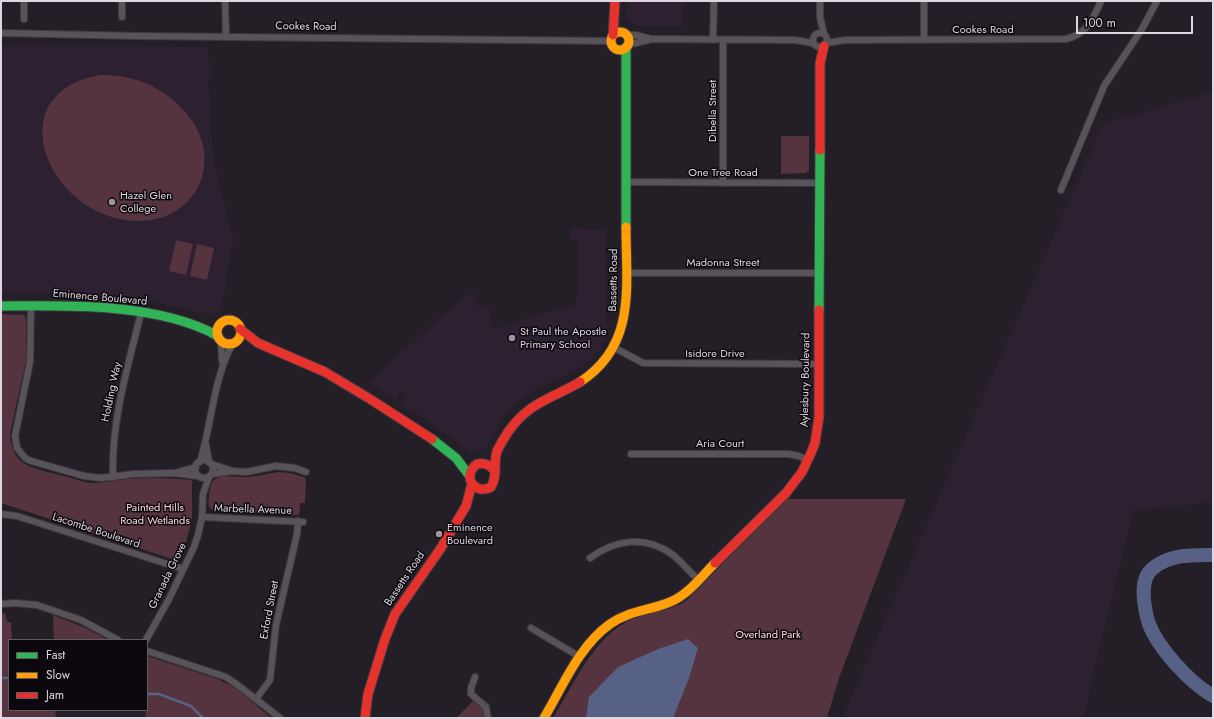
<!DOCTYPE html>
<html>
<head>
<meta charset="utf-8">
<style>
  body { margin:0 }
  #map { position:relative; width:1214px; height:719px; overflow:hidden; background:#241f26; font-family:Jost,sans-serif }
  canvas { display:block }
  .frame { position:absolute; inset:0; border:2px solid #ded7e1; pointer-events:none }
  .legend { position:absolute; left:8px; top:639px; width:140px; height:72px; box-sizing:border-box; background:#0c080e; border:1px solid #605b62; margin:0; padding:5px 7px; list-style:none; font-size:12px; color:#ded7e1 }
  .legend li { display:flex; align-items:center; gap:8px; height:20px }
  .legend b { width:20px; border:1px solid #605b62 }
  .scale { position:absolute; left:1076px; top:16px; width:117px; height:18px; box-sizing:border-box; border:2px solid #ded7e1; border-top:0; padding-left:5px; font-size:12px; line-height:14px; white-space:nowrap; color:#ded7e1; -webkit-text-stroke:3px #0c080e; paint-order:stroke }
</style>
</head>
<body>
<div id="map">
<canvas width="1214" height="719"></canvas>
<div class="frame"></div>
<ul class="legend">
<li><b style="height:5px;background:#30b455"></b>Fast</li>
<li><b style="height:5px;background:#ff9f0a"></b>Slow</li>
<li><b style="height:5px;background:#e5322d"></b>Jam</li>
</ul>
<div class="scale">100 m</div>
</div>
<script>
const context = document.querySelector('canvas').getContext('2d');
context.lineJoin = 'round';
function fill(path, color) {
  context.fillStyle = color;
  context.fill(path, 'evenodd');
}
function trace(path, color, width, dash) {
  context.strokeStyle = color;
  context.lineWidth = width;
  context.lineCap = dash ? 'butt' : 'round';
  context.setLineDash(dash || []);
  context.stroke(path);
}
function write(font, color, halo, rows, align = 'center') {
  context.font = font + ' Jost,sans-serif';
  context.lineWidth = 3;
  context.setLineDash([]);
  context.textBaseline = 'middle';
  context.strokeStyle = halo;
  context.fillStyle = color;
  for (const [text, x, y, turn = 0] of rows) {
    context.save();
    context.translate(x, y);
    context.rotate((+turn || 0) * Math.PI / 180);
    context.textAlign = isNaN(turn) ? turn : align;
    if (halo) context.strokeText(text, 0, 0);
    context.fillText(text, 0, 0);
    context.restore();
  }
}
fill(new Path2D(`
  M 627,1 L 683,1 L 683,26 L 635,26 L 627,17 Z
  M 1,46 L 208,47 L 210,123 L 214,164 L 233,240 L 221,310 L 213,315 L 148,301 L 98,295 L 43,293 L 1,294 Z
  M 1213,92 L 1213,502 L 1133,510 L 1083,718 L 852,718 L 843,716 L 1103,124 Z
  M 571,228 L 605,229 L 606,331 L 603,344 L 594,356 L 580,368 L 565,376 L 537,388 L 516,403 L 504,416 L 485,449 L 470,454 L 453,439 L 421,416 L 401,404 L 406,392 L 401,390 L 396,400 L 371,384 L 398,356 L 453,307 L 473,292 L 477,307 L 487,304 L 493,329 L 576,304 L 579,282 L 579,239 L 571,240 Z`), '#2d2031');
fill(new Path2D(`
  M 101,75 C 121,75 142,79 159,90 C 174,99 189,113 197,129 C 213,161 203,198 170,214 C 157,221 140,222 126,220 C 44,209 0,91 101,75 Z
  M 781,136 L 809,136 L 809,170 L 806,173 L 781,174 Z
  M 176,240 L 193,244 L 186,275 L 169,271 Z
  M 197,244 L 214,248 L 207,280 L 190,276 Z
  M 1,314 L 24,315 L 26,319 L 26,361 L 10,433 C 11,468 35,468 63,476 C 73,478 84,483 93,483 C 105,483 116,480 127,479 C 148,477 170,478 192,480 L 192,519 L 186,542 L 175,560 L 1,503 Z
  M 279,472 L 290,473 L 306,478 L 305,503 L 300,503 L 299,515 L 221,512 L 214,511 L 209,507 C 208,502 209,495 210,489 C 213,470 232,478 246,477 C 257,477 268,473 279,472 Z
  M 786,499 L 906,499 L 839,678 L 827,718 L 553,718 C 573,685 595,635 632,619 C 649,612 668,611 685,602 Z
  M 1,613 L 5,613 L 7,622 L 11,622 L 12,640 L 9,640 L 9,710 L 55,710 L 56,718 L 1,718 Z
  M 53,615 L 86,628 L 108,640 L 54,640 Z
  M 147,656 L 218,679 L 237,689 L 271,718 L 145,718 L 146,711 L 140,710 L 147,710 Z
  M 473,701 L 483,709 L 484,718 L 456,718 Z`), '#55343f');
fill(new Path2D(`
  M 688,639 L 698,648 L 689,678 L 673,718 L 586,718 L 589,697 L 618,667 L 658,649 Z`), '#576186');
trace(new Path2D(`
  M 1,678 L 9,678
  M 147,694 L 159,694 L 191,706 L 203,718`), '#576186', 2.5);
trace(new Path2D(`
  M 1213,555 C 1192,555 1169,554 1152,569 C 1143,577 1143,589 1144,600 C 1145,608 1146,616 1149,624 C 1158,648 1190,683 1213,696`), '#576186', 14);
const street = new Path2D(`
  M 225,1 L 226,36
  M 820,1 L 820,17 L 824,34
  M 924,1 L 924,40
  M 122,17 L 122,1
  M 24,19 L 24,1
  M813 40a7 7 0 1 1 14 0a7 7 0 1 1-14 0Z
  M 1,33 L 138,36 L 611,41
  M 626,35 L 636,35 L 651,39
  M 713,40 L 714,1
  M 826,43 L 845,40 L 1066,39 C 1087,34 1093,19 1101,1
  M 627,45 L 652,39 L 795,40 L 813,43
  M 626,182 L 820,183
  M 723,183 L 723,40
  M 1061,190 L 1104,86 L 1142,29 L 1157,1
  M 626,273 L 819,273
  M 31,305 L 30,362 L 15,436 L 17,448 L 25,458 L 31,461 L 84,476 L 101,478 L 134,474 L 173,473 L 198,476
  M 221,341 L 222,361
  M 615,348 L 643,363 L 820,364
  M 206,445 L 209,462
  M 631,454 L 788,454 L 799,456 L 807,460
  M195 469a9 9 0 1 1 18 0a9 9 0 1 1-18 0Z
  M 200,462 C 212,423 213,379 233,343
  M 211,464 L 230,470
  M 175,473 L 196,467
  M 212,474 L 233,471 L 246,472 L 276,466 L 295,468 L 306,472
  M 113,477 C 111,421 128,366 141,313
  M 1,514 L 17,516 L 183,569
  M 202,517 L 303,522
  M 590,558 C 616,539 646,535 673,555 C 682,562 689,572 698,579
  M 1,604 L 15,603 L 37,605 L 81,620 L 118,640
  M 531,628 L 580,657
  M 146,640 L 169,599 L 194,547 L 198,535 L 202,517 L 203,494 L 209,477
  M 147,651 L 226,677 L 239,686 L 280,718
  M 475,677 L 471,688 L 471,694 L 486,707 L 488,718
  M 256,699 L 270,680 L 276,625 L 297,534 L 298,521`);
const fast = new Path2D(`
  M 626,47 L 626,227
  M 1,306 C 66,305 160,303 218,336
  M 819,310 L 820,150
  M 432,439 L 456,458 L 469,475`);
const slow = new Path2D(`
  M611 41a9 9 0 1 1 18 0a9 9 0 1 1-18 0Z
  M217 332a12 12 0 1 1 24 0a12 12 0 1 1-24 0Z
  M 580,382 C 637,345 626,286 626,227
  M 544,718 C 563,686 579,646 610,624 C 630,610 649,611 670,602 C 688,595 702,576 715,563`);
const jam = new Path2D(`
  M 613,35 L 615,1
  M 820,150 L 820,63 L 824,46
  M 240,329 L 258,343 L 325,372 L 370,399 L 432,439
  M 495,471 C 490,465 485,462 477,464 C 461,476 475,496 491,487 C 498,476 493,463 497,451 C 500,445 504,438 508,432 C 529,402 551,399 580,382
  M 715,563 L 786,493 L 802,472 L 811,453 L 815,443 L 819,417 L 819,310
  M 365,718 L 368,694 L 385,639 L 395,614 L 441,548 L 466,506 L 472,484`);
trace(street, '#3f3a41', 8);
trace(fast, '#3f3a41', 11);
trace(slow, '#3f3a41', 11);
trace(jam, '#3f3a41', 11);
trace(street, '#575359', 6);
trace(fast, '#30b455', 9);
trace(slow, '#ff9f0a', 9);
trace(jam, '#e5322d', 9);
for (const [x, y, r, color] of [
  [112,202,4,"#9d97a0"],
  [512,338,4,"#9d97a0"],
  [439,534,4,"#9d97a0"]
]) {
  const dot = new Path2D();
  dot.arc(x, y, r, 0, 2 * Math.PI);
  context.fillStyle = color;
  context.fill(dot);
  trace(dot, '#0c080e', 1.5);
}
write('11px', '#ded7e1', '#0c080e', [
  ["Cookes Road",306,27,1],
  ["Cookes Road",983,30],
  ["Dibella Street",713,111,-90],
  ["One Tree Road",723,173],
  ["Madonna Street",723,263],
  ["Bassetts Road",614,280,-89],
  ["Eminence Boulevard",100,298,5],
  ["Isidore Drive",715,354],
  ["Aylesbury Boulevard",806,380,-89],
  ["Holding Way",112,392,-78],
  ["Aria Court",720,444],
  ["Marbella Avenue",253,510,2],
  ["Lacombe Boulevard",96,531,18],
  ["Granada Grove",168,576,-64],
  ["Bassetts Road",405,579,-56],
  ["Exford Street",270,610,-79]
]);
write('11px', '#ded7e1', '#0c080e', [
  ["Hazel Glen",120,196],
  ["College",120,209],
  ["St Paul the Apostle",520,332],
  ["Primary School",520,345],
  ["Eminence",447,528],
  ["Boulevard",447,541]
], 'left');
write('11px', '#fbdae2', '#0c080e', [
  ["Painted Hills",155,508],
  ["Road Wetlands",155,521],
  ["Overland Park",768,635]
]);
</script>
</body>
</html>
